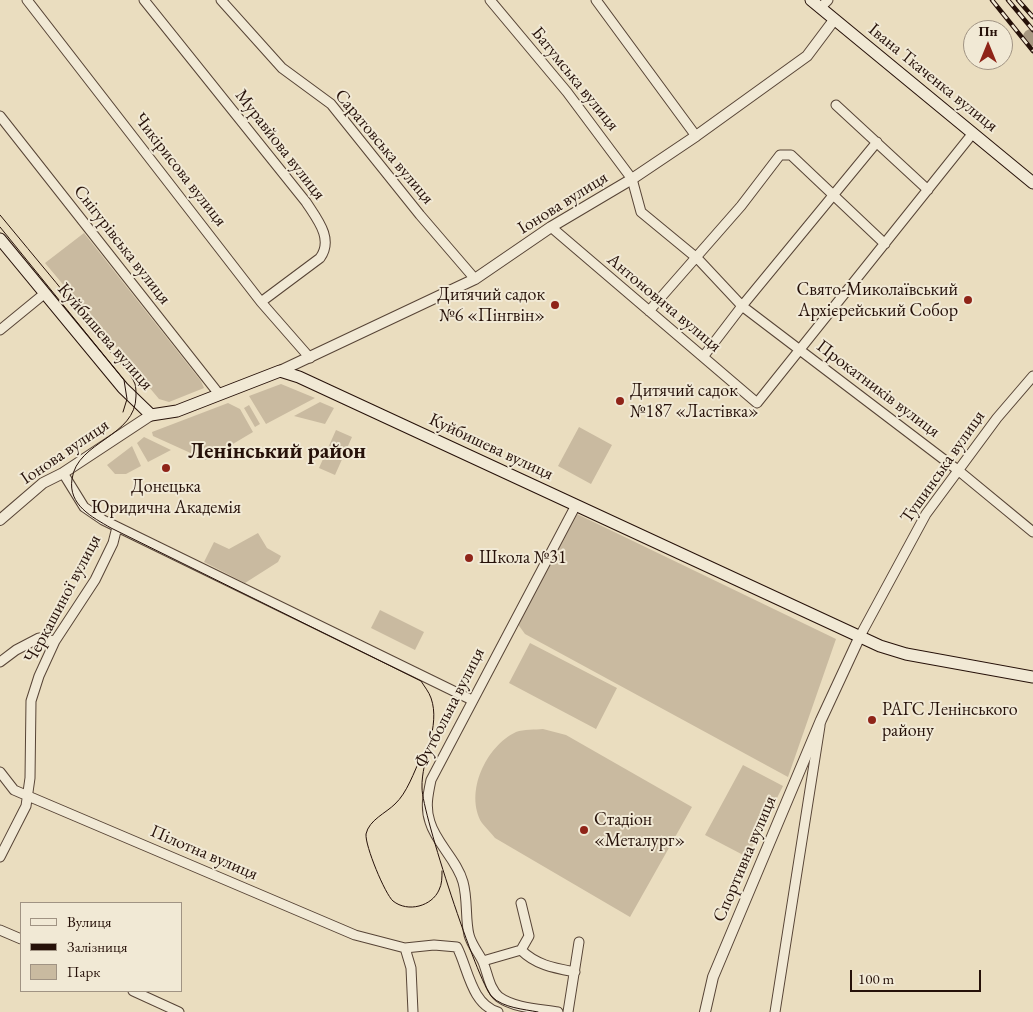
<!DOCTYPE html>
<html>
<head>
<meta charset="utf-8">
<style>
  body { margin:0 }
  #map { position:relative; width:1033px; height:1012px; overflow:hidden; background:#eaddbf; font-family:"EB Garamond",serif }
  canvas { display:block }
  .legend { position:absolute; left:20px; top:902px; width:162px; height:90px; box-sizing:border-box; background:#f1e9d5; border:1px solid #a09383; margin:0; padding:6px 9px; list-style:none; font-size:15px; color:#261109 }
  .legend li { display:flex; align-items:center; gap:10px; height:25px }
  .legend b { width:25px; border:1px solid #a09383 }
  .north { position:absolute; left:963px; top:20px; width:50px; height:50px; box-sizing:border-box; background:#f1e9d5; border:1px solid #a09383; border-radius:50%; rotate:0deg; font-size:14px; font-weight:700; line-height:20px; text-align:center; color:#261109 }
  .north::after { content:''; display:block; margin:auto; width:18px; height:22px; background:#8f2418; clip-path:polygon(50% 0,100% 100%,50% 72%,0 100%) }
  .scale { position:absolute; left:850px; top:970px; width:131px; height:22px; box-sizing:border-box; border:2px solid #261109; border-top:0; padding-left:6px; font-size:15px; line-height:18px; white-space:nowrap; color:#261109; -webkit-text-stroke:4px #f1e9d5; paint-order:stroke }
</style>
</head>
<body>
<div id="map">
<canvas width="1033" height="1012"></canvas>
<ul class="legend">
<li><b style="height:6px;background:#f1e9d5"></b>Вулиця</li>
<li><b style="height:6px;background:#261109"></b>Залізниця</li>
<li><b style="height:14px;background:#c9baa0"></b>Парк</li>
</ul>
<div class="north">Пн</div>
<div class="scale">100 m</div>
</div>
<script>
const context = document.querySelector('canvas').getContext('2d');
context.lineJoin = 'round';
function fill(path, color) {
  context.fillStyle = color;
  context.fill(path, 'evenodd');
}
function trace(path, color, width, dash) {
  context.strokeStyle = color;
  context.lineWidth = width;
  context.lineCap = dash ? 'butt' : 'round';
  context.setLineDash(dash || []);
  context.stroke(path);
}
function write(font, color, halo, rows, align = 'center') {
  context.font = font + ' "EB Garamond",serif';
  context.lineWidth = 4;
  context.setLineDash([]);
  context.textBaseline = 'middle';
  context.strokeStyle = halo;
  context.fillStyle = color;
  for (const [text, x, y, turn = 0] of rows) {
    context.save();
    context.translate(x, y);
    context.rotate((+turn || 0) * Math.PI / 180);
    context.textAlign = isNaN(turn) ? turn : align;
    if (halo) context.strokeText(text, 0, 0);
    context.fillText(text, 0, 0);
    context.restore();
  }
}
fill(new Path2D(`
  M 84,233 L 201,381 L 204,388 L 169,402 L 159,399 L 45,263 Z
  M 281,384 L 315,398 L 266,424 L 249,396 Z
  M 320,402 L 334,408 L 325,424 L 294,416 Z
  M 228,403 L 240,409 L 253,432 L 206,460 L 153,436 L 152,432 Z
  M 249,405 L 260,424 L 255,427 L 244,408 Z
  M 579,427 L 612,445 L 591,484 L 558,466 Z
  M 336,430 L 352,437 L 335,475 L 319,468 Z
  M 144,437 L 171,450 L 148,462 L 137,443 Z
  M 132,446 L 141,466 L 126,474 L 115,474 L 107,465 Z
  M 577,514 L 836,639 L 788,777 L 525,634 L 517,623 Z
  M 258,533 L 267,548 L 281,556 L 278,562 L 245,583 L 204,562 L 214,542 L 229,549 Z
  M 380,610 L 424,632 L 415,650 L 371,628 Z
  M 530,643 L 617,688 L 596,729 L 509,683 Z
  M 543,729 L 566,735 L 692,807 L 630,917 L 495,838 C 491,833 486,828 482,823 C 464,793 486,746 516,732 C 524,729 535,730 543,729 Z
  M 743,765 L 783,786 L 747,857 L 705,835 Z`), '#c9baa0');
trace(new Path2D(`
  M 1031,37 L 1033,38`), '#a79881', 16);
const minor = new Path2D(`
  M 27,0 L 261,302 L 310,358
  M 144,0 L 306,202 C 317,219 334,239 320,258 L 261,302
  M 221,0 L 282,68 L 331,104 L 420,215 L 475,279
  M 490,0 L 567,92 L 632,179 L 641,212 L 698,259 L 742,306 L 959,471 L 1033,532
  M 596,0 L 696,136
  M 820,8 L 828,0
  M 836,105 L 928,190
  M 0,116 L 219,394
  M 551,227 L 757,403 L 973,133
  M 649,311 L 741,206 L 780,155 L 791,155 L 885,244
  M 0,330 L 44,294
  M 703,357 L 742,306 L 877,142
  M 63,473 L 84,507 L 103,520 L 472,700
  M 860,636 L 926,514 L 997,418 L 1033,376
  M 0,662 L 16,650 L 39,638 L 55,641
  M 0,772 L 14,790 L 28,796 L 355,935 L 405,948 L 434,945 L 457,947 C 468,968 471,1004 498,1012
  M 0,857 L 26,806 L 30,778 L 31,701 L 39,676 L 55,641 L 95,580 L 113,543 L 117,527
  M 0,930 L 21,939
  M 405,948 L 411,968 L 413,1012
  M 521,950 C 536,965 554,968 575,972
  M 483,961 L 521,950 L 529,936 L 521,903
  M 133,991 L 179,1012
  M 558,1012 C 540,1009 514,1008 499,997 C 489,988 488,974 483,962 C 479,953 472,946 469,935 C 465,918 468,900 463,882 C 457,860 436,843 430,822 C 425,808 428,794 431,780 L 576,505
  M 568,1012 L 579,942
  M 775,1012 L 820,726`);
const tertiary = new Path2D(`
  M 280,371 L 475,279 L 551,227 L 632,179 L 696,136 L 807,56 L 834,20
  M 0,520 L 43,483 L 63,473 L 151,415
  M 705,1012 L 713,977 L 821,720 L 860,636`);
const secondary = new Path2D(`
  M 811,0 L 1033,183
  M 0,239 L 123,388 L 151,415 L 177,411 L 280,371 L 299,377 L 880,646 L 906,654 L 1033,677`);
trace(minor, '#574436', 11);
trace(tertiary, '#574436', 12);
trace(secondary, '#261109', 13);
trace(minor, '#f1e9d5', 9);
trace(tertiary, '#f1e9d5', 10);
trace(secondary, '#f1e9d5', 11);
trace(new Path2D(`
  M 0,215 C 37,260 75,304 110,351 C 117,361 131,373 135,384 C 136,387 136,393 136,396 C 136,437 77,441 72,479 C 68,505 92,517 111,528 L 421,681 C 424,686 429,692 431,698 C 441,726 421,759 422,788 C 422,813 477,981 492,997 C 504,1008 523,1009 538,1012
  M 0,227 L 124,380 L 127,399 L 123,412
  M 421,757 C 414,772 407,793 395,804 C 386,813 369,820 366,834 C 365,846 385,894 393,901 C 408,913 432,906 439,890 C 442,884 442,878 442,871`), '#261109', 1);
const rail = new Path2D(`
  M 992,0 L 1033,51
  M 1008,0 L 1033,30
  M 1018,0 L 1033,17`);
trace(rail, '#261109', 4.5);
trace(rail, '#f1e9d5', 2.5, [8]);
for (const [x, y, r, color] of [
  [968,300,5,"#8f2418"],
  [555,305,5,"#8f2418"],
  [620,401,5,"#8f2418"],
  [166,468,5,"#8f2418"],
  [469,558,5,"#8f2418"],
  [872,720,5,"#8f2418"],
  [584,830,5,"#8f2418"]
]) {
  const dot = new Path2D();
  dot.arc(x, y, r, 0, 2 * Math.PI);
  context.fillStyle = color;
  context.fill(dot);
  trace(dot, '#f1e9d5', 2);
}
write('18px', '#261109', '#f1e9d5', [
  ["Івана Ткаченка вулиця",933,78,39],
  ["Батумська вулиця",575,79,51],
  ["Муравйова вулиця",280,145,52],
  ["Саратовська вулиця",384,147,50],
  ["Чикірисова вулиця",180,170,52],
  ["Іонова вулиця",563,203,-32],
  ["Снігурівська вулиця",122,245,52],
  ["Антоновича вулиця",664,303,40],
  ["Куйбишева вулиця",105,337,49],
  ["Прокатників вулиця",878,389,37],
  ["Куйбишева вулиця",491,447,25],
  ["Іонова вулиця",65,452,-34],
  ["Тушинська вулиця",943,467,-55],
  ["Черкашиної вулиця",63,599,-62],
  ["Футбольна вулиця",450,708,-63],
  ["Пілотна вулиця",204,853,23],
  ["Спортивна вулиця",745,859,-67]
]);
write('18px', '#261109', '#f1e9d5', [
  ["Свято-Миколаївський",958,290,"right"],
  ["Архієрейський Собор",958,311,"right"],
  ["Дитячий садок",545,295,"right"],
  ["№6 «Пінгвін»",545,316,"right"],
  ["Дитячий садок",630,391],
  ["№187 «Ластівка»",630,412],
  ["Донецька",166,487,"center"],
  ["Юридична Академія",166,508,"center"],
  ["Школа №31",479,558],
  ["РАГС Ленінського",882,710],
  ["району",882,731],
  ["Стадіон",594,820],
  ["«Металург»",594,841]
], 'left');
write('bold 22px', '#261109', '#f1e9d5', [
  ["Ленінський район",277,452]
]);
</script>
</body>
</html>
